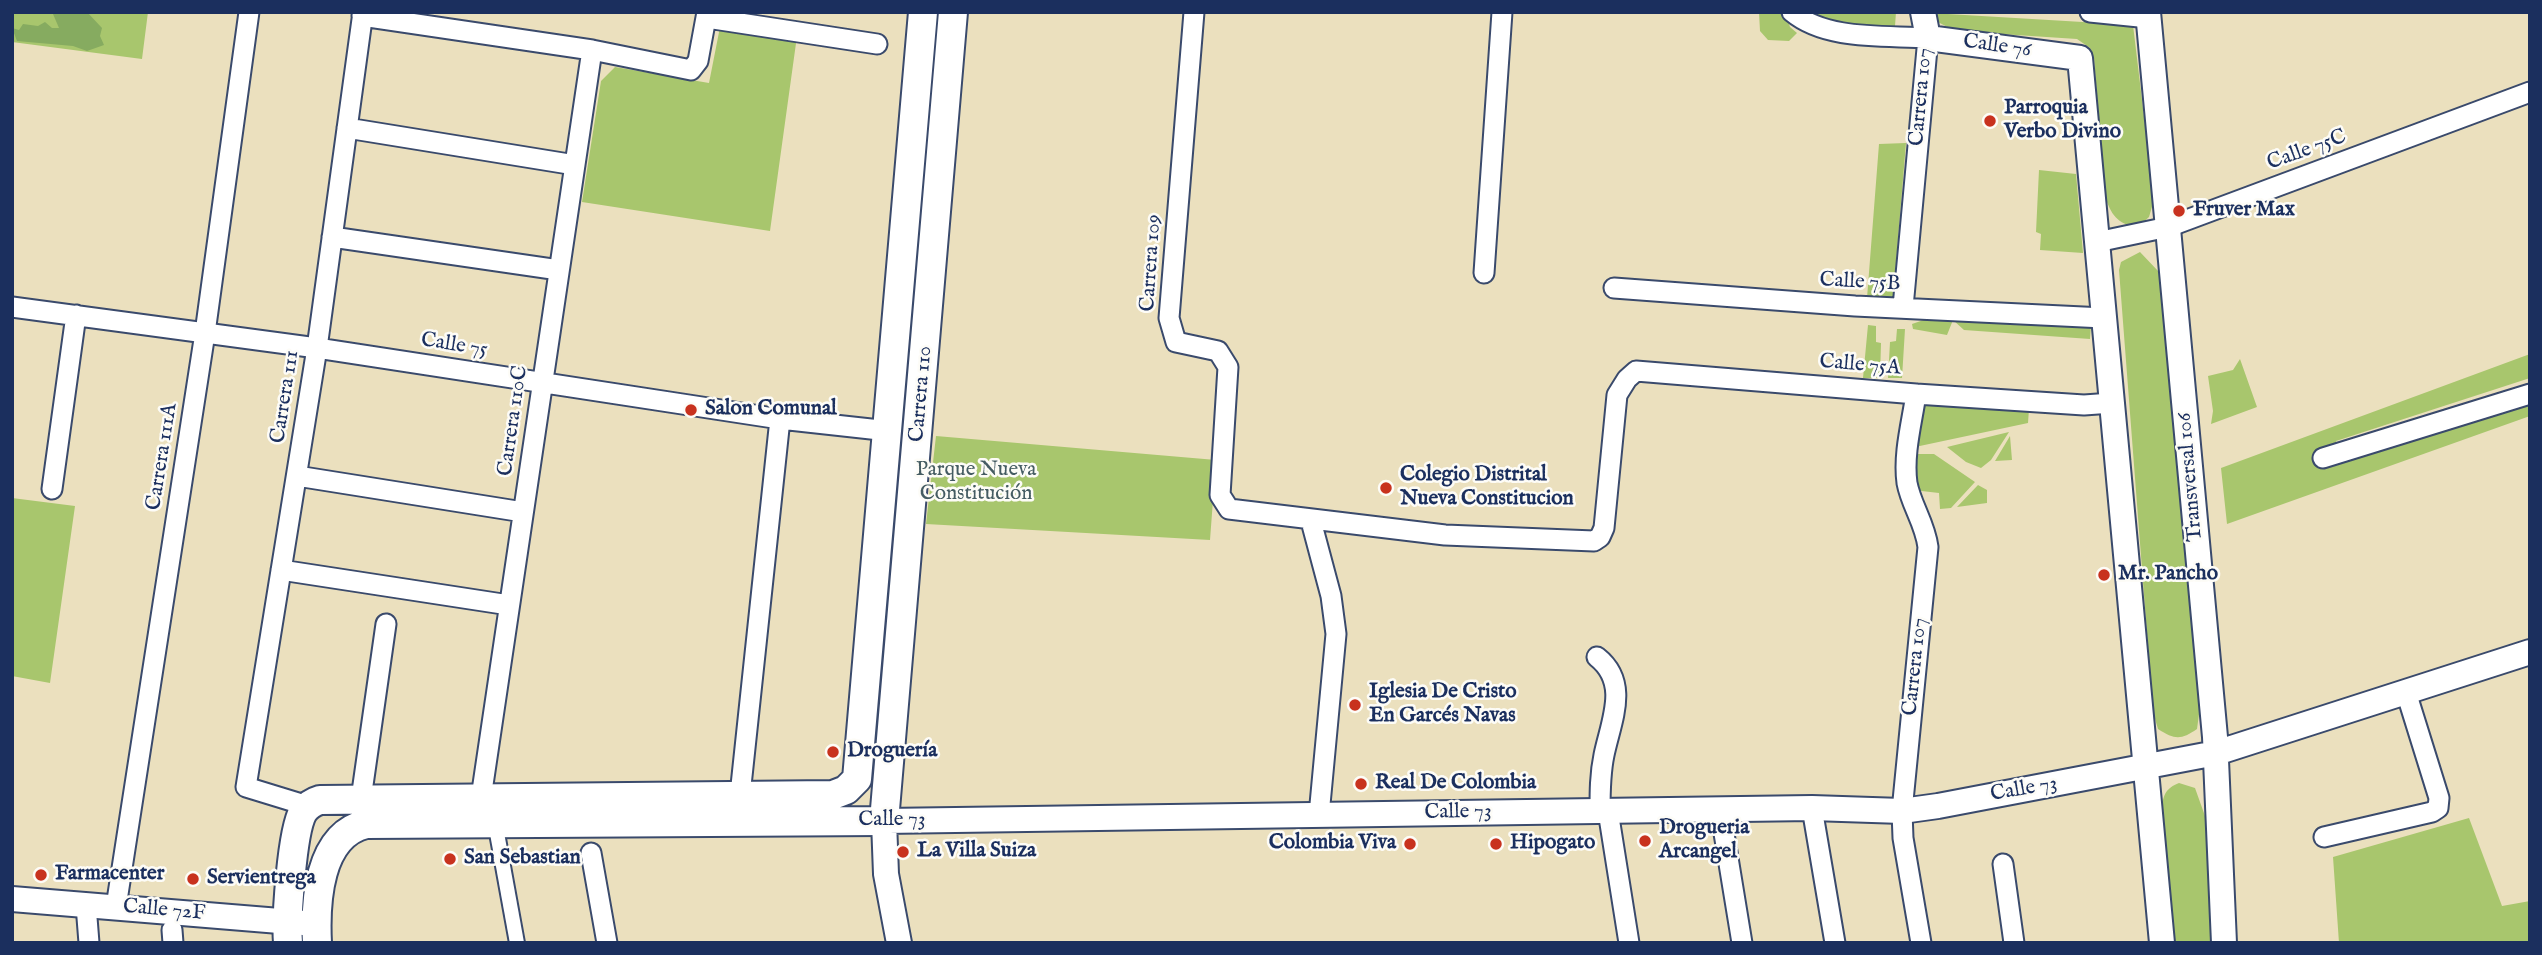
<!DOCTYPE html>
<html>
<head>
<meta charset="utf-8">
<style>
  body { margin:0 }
  #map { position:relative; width:2542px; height:955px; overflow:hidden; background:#ebe0be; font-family:"IM FELL English",serif }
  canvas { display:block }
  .frame { position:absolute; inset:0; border:14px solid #1b2f5e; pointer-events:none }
</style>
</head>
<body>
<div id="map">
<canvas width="2542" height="955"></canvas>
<div class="frame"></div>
</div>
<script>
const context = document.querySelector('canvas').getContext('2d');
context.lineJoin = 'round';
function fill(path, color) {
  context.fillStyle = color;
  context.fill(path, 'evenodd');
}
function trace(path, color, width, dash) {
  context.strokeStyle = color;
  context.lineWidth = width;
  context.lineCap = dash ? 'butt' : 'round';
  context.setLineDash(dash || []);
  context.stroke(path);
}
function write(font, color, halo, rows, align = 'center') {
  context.font = font + ' "IM FELL English",serif';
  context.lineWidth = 5;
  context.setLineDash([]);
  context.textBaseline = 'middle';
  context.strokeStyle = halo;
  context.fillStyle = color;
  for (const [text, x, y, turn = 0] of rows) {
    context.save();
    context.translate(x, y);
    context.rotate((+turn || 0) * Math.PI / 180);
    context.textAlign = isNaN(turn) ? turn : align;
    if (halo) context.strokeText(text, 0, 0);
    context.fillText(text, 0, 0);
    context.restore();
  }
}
fill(new Path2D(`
  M 12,12 L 148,12 L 142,59 L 12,42 Z
  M 1759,12 L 1785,12 L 1790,27 L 1797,33 L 1789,41 L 1768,40 L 1760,31 Z
  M 1813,12 L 1896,12 L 1895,26 L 1869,28 L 1816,19 Z
  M 1931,13 L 2133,25 L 2154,200 L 2149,217 L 2137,228 C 2117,223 2111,215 2105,196 L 2094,58 L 2090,48 L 2077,39 L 1955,31 L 1936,21 Z
  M 721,22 L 797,36 L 770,231 L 582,202 L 601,81 L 615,67 L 709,83 Z
  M 1906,143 L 1893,299 L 1867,298 L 1879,144 Z
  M 2039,170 L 2076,174 L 2083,253 L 2040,250 L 2041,234 L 2036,232 Z
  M 2140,252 L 2159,272 L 2166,320 L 2200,707 L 2197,729 C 2181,740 2175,740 2158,729 L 2153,712 L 2119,270 L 2121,262 Z
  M 1941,314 L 2091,324 L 2090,339 L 1964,330 L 1953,320 L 1947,335 L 1913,329 L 1912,324 Z
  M 1868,325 L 1876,326 L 1876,342 L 1881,343 L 1880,378 L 1863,378 Z
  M 1897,329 L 1905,329 L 1902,378 L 1888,378 L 1890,342 L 1896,341 Z
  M 2530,354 L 2530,378 L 2336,441 L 2337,447 L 2530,388 L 2530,416 L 2227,524 L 2221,468 Z
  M 2240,359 L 2257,407 L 2211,424 L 2213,411 L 2208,376 L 2233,370 Z
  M 1923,402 L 2029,409 L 2028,423 L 1915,447 Z
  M 2009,432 L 1991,460 L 1981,468 L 1966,462 L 1947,447 Z
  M 936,436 L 1216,460 L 1210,540 L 926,524 Z
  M 2010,436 L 2012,460 L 1995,461 Z
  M 1916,454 L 1934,454 L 1975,482 L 1951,508 L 1940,509 L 1939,493 L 1913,490 Z
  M 1978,485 L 1987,490 L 1987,503 L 1957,507 Z
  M 12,498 L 75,506 L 50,683 L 12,676 Z
  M 2179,783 L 2195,788 L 2205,816 L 2212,943 L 2174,943 L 2162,808 C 2163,795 2166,788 2179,783 Z
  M 2469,818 L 2502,906 L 2530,901 L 2530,943 L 2339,943 L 2333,857 Z`), '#a8c66d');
fill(new Path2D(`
  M 55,12 L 87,12 L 102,28 L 100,36 L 104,45 L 87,51 L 73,46 L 17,41 L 12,28 L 19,30 L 23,24 L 38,26 L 45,22 L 52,28 L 59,28 L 53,14 Z`), '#86ab60');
const pedestrian = new Path2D(`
  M 495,822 L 517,943`);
const minor = new Path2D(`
  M 1194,12 L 1169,318 L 1176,342 L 1218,351 L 1228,367 L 1220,495 L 1229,509 L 1445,535 L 1594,541 L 1600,537 L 1604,528 L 1617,395 L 1627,379 L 1636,371 L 1916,394 L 2084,405 L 2112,403
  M 1792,12 C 1827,41 1885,35 1928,38 L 1903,307
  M 2090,12 L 2149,18
  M 362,16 L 592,50 L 691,70 L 698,61 L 707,12
  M 707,18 L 877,44
  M 347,128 L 575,165
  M 332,237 L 559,270
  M 2097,242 L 2168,227 L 2530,92
  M 1484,273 L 1502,12
  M 1614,288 L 1855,306 L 2104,318
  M 12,307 L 317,348 L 780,419 L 889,431
  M 1916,394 C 1912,422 1903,454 1907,483 C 1911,505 1925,523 1928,547 L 1902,811 L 1903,838 L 1921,943
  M 2323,458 L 2530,394
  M 297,476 L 523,512
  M 52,489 L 76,315
  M 1311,521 L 1331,596 L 1336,634 L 1319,815
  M 281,570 L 509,605
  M 1597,657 C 1630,683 1611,721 1604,755 C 1600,774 1600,792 1600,811
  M 740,795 L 780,419
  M 481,798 L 592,50
  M 361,799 L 386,624
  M 308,806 L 246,787 L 317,348 L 363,12
  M 1812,808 L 1835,943
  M 1720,809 L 1742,943
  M 1608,811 L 1629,943
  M 2324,837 L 2432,812 L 2438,808 L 2439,798 L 2406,692
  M 591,853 L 607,943
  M 2003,864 L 2014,943
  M 86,905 L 89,943
  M 116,907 L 205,333 L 249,12
  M 172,930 L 173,943`);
const tertiary = new Path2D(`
  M 1923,12 L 1928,38 L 2080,58 L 2162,943
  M 2148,12 L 2215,737 L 2224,943
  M 12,899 L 316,924
  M 899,943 L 886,874 L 884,821 L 1812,808 L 1902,811 L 1938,806 L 2216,753 L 2530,652`);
const secondary = new Path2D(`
  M 288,943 C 286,919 292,831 303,812 C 307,806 313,802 320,800 L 833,795 L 846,790 L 857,779 L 923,12
  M 317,943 C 315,903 318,835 366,824 L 884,821 L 953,12`);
trace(pedestrian, '#3a4a6c', 18);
trace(minor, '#3a4a6c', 23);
trace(tertiary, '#3a4a6c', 28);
trace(secondary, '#3a4a6c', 32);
trace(pedestrian, '#fff', 14);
trace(minor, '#fff', 19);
trace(tertiary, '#fff', 24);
trace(secondary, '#fff', 28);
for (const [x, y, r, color] of [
  [1990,121,7,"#c8321e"],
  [2179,211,7,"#c8321e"],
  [691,410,7,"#c8321e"],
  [1386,488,7,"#c8321e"],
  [2104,575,7,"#c8321e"],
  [1355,705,7,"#c8321e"],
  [833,752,7,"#c8321e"],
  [1361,784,7,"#c8321e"],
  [1645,841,7,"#c8321e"],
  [1410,844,7,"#c8321e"],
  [1496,844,7,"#c8321e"],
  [903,852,7,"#c8321e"],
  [450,859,7,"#c8321e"],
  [41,875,7,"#c8321e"],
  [193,879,7,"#c8321e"]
]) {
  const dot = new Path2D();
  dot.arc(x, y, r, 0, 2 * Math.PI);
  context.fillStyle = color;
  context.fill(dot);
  trace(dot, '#fdfcf7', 2.5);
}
write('21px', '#1b2f5e', '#fdfcf7', [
  ["Calle 76",1997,47,8],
  ["Carrera 107",1922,97,-85],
  ["Calle 75C",2307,151,-20],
  ["Carrera 109",1152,263,-86],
  ["Calle 75B",1860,283,3],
  ["Calle 75",454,346,9],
  ["Calle 75A",1860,366,5],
  ["Carrera 110",922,394,-85],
  ["Carrera 111",286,397,-81],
  ["Carrera 110C",514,421,-82],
  ["Carrera 111A",163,457,-81],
  ["Transversal 106",2191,477,-95],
  ["Carrera 107",1916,667,-84],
  ["Calle 73",2024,790,-10],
  ["Calle 73",1458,813,-1],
  ["Calle 73",892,821],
  ["Calle 72F",164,911,5]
]);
write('bold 21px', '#1b2f5e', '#fdfcf7', [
  ["Parroquia",2004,109],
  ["Verbo Divino",2004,133],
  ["Fruver Max",2193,211],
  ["Salon Comunal",705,410],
  ["Colegio Distrital",1400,476],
  ["Nueva Constitucion",1400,500],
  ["Mr. Pancho",2118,575],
  ["Iglesia De Cristo",1369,693],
  ["En Garcés Navas",1369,717],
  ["Droguería",847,752],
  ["Real De Colombia",1375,784],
  ["Drogueria",1659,829],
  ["Arcangel",1659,853],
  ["Colombia Viva",1396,844,"right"],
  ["Hipogato",1510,844],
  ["La Villa Suiza",917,852],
  ["San Sebastian",464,859],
  ["Farmacenter",55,875],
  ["Servientrega",207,879]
], 'left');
write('21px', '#455c62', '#fdfcf7', [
  ["Parque Nueva",976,471],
  ["Constitución",976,495]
]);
</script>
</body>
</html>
